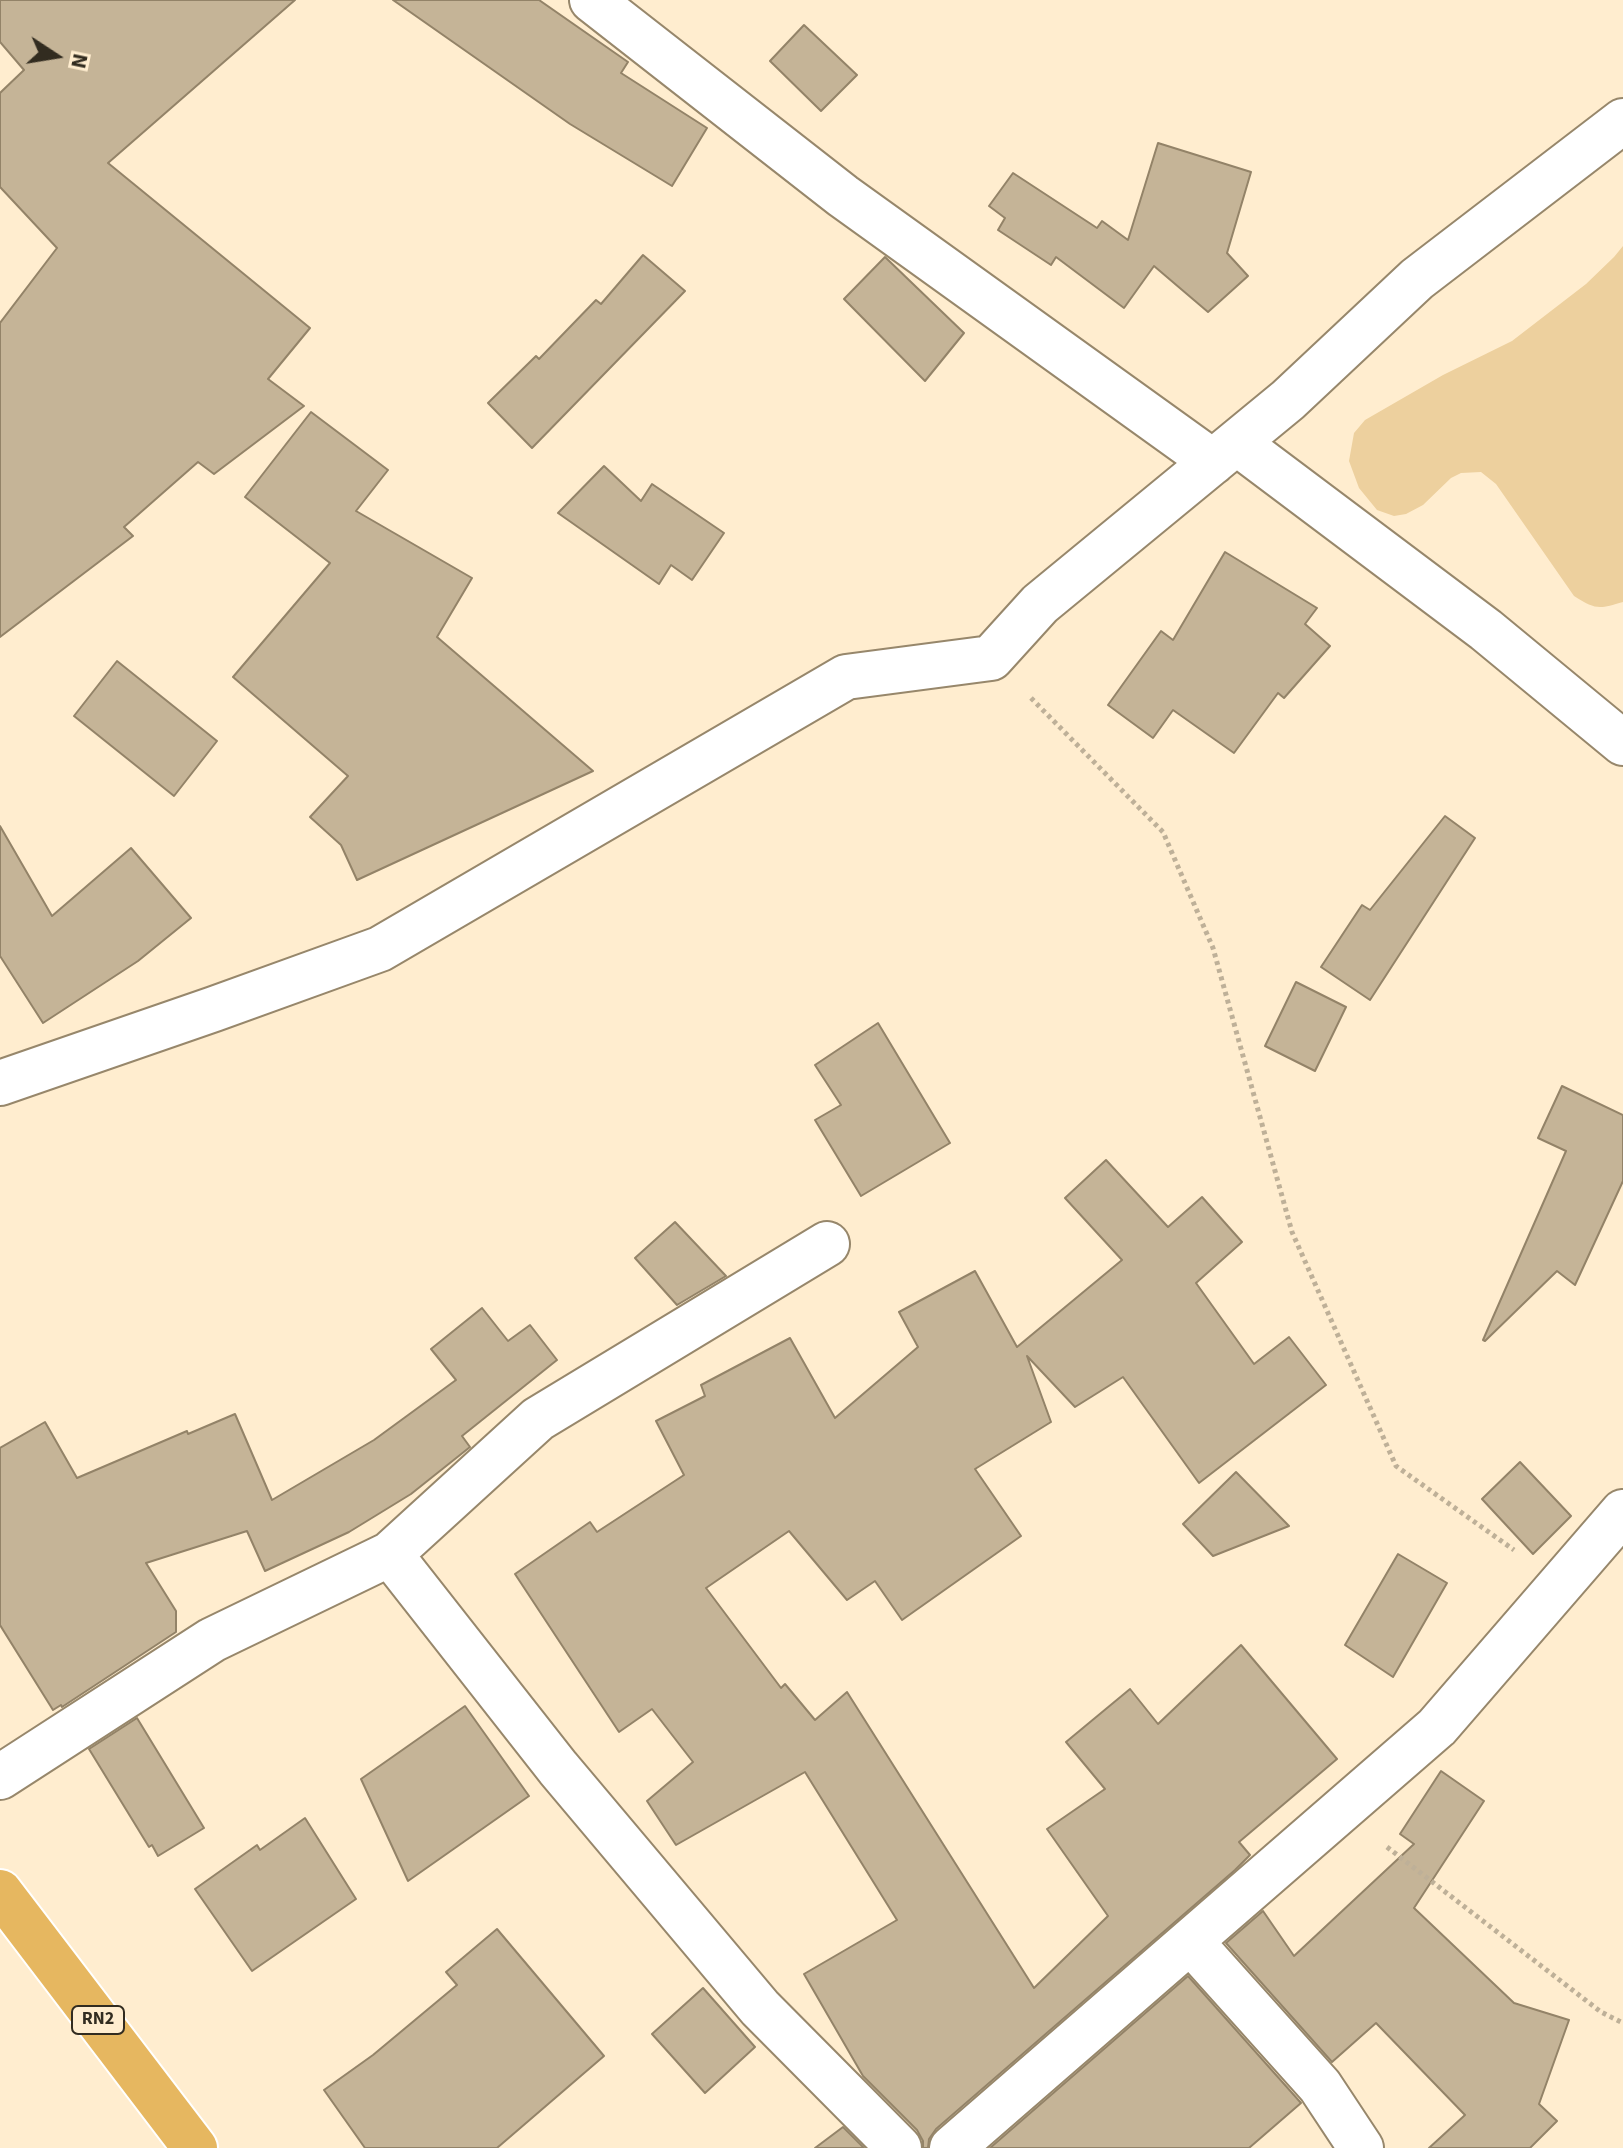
<!DOCTYPE html>
<html>
<head>
<meta charset="utf-8">
<style>
  body { margin:0 }
  #map { position:relative; width:1623px; height:2148px; overflow:hidden; background:#ffedcf; font-family:"Source Sans 3",sans-serif }
  canvas { display:block }
  .north { position:absolute; left:16px; top:16px; width:80px; height:80px; -webkit-text-stroke:6px #ffedcf; paint-order:stroke; rotate:102deg; font-size:22px; font-weight:700; line-height:32px; text-align:center; color:#322c20 }
  .north::after { content:''; display:block; margin:auto; width:28px; height:36px; background:#322c20; clip-path:polygon(50% 0,100% 100%,50% 72%,0 100%) }
</style>
</head>
<body>
<div id="map">
<canvas width="1623" height="2148"></canvas>
<div class="north">N</div>
</div>
<script>
const context = document.querySelector('canvas').getContext('2d');
context.lineJoin = 'round';
function fill(path, color) {
  context.fillStyle = color;
  context.fill(path, 'evenodd');
}
function trace(path, color, width, dash) {
  context.strokeStyle = color;
  context.lineWidth = width;
  context.lineCap = dash ? 'butt' : 'round';
  context.setLineDash(dash || []);
  context.stroke(path);
}
function write(font, color, halo, rows, align = 'center') {
  context.font = font + ' "Source Sans 3",sans-serif';
  context.lineWidth = 7;
  context.setLineDash([]);
  context.textBaseline = 'middle';
  context.strokeStyle = halo;
  context.fillStyle = color;
  for (const [text, x, y, turn = 0] of rows) {
    context.save();
    context.translate(x, y);
    context.rotate((+turn || 0) * Math.PI / 180);
    context.textAlign = isNaN(turn) ? turn : align;
    if (halo) context.strokeText(text, 0, 0);
    context.fillText(text, 0, 0);
    context.restore();
  }
}
fill(new Path2D(`
  M 1623,246 L 1623,602 C 1599,609 1596,610 1574,596 L 1496,484 L 1481,472 L 1461,473 L 1451,478 L 1423,505 L 1406,514 L 1394,516 L 1377,510 L 1359,488 L 1349,461 L 1354,433 L 1365,420 L 1443,375 L 1512,341 L 1586,284 L 1614,257 Z`), '#edd09e');
const building = new Path2D(`
  M 0,0 L 295,0 L 108,163 L 310,328 L 268,379 L 304,406 L 214,474 L 198,462 L 124,527 L 133,536 L 0,637 L 0,323 L 57,248 L 0,187 L 0,93 L 24,70 L 0,42 Z
  M 393,0 L 539,0 L 628,62 L 621,73 L 707,128 L 672,186 L 570,124 Z
  M 804,25 L 857,75 L 821,111 L 770,61 Z
  M 1158,143 L 1251,172 L 1227,253 L 1248,276 L 1208,312 L 1154,266 L 1124,308 L 1056,257 L 1051,265 L 998,230 L 1005,218 L 989,206 L 1013,173 L 1097,228 L 1102,221 L 1128,240 Z
  M 643,255 L 685,291 L 532,448 L 488,403 L 536,356 L 539,359 L 596,300 L 601,304 Z
  M 885,257 L 964,333 L 925,381 L 844,299 Z
  M 311,412 L 388,470 L 356,511 L 472,578 L 437,637 L 593,771 L 357,880 L 341,845 L 310,817 L 348,776 L 233,677 L 330,563 L 245,497 Z
  M 604,466 L 641,501 L 652,484 L 724,533 L 692,580 L 671,565 L 659,584 L 558,513 Z
  M 1225,552 L 1317,608 L 1305,624 L 1330,646 L 1284,698 L 1278,693 L 1234,753 L 1173,710 L 1153,738 L 1108,705 L 1161,631 L 1173,640 Z
  M 117,661 L 217,741 L 174,796 L 74,716 Z
  M 1445,816 L 1475,838 L 1370,1000 L 1321,967 L 1362,905 L 1370,910 Z
  M 0,826 L 52,916 L 131,848 L 191,918 L 138,961 L 43,1023 L 0,956 Z
  M 1296,982 L 1346,1007 L 1315,1071 L 1265,1046 Z
  M 878,1023 L 950,1143 L 861,1196 L 815,1120 L 841,1105 L 815,1065 Z
  M 1562,1086 L 1623,1115 L 1623,1181 L 1575,1285 L 1557,1271 L 1485,1341 L 1483,1340 L 1566,1151 L 1538,1138 Z
  M 1106,1160 L 1168,1227 L 1202,1197 L 1242,1242 L 1196,1283 L 1254,1364 L 1289,1337 L 1326,1385 L 1199,1483 L 1123,1377 L 1075,1407 L 1027,1356 L 1051,1422 L 975,1469 L 1021,1536 L 902,1620 L 875,1581 L 847,1600 L 789,1531 L 706,1588 L 781,1688 L 785,1684 L 815,1720 L 847,1692 L 1034,1988 L 1108,1916 L 1047,1829 L 1105,1789 L 1066,1742 L 1130,1689 L 1158,1724 L 1241,1645 L 1337,1759 L 1239,1842 L 1250,1855 L 1235,1870 L 936,2129 L 929,2139 L 928,2148 L 923,2148 L 923,2141 L 917,2130 L 863,2076 L 804,1974 L 897,1920 L 805,1772 L 676,1845 L 647,1801 L 693,1762 L 652,1709 L 619,1732 L 515,1574 L 590,1522 L 597,1532 L 684,1475 L 656,1421 L 705,1396 L 701,1385 L 790,1338 L 835,1418 L 918,1347 L 899,1312 L 975,1271 L 1017,1347 L 1122,1260 L 1065,1198 Z
  M 675,1222 L 726,1276 L 677,1305 L 635,1258 Z
  M 482,1308 L 508,1341 L 530,1325 L 557,1360 L 462,1436 L 470,1447 L 411,1494 L 349,1532 L 265,1571 L 247,1531 L 146,1563 L 176,1611 L 176,1632 L 62,1707 L 61,1705 L 53,1710 L 0,1625 L 0,1448 L 45,1422 L 77,1478 L 187,1431 L 188,1434 L 235,1414 L 272,1500 L 374,1440 L 456,1380 L 431,1349 Z
  M 1520,1462 L 1571,1516 L 1533,1554 L 1482,1499 Z
  M 1236,1472 L 1289,1526 L 1213,1556 L 1183,1524 Z
  M 1398,1554 L 1447,1583 L 1393,1677 L 1345,1645 Z
  M 465,1706 L 529,1796 L 408,1881 L 361,1779 Z
  M 137,1718 L 204,1828 L 158,1856 L 152,1845 L 149,1847 L 89,1749 Z
  M 1441,1771 L 1484,1801 L 1414,1908 L 1514,2003 L 1569,2020 L 1539,2104 L 1557,2121 L 1530,2148 L 1429,2148 L 1465,2115 L 1376,2023 L 1332,2062 L 1226,1943 L 1263,1911 L 1294,1956 L 1414,1844 L 1400,1834 Z
  M 305,1818 L 356,1899 L 252,1971 L 195,1889 L 257,1845 L 260,1850 Z
  M 497,1929 L 604,2056 L 497,2148 L 365,2148 L 324,2090 L 373,2055 L 457,1985 L 446,1972 Z
  M 1188,1976 L 1301,2103 L 1249,2148 L 990,2148 Z
  M 703,1988 L 755,2047 L 705,2093 L 652,2034 Z
  M 843,2127 L 864,2148 L 815,2148 Z`);
fill(building, '#c5b497');
trace(building, '#938368', 2);
const minor = new Path2D(`
  M 592,0 L 843,196 L 1213,462
  M 1237,443 L 1486,630 L 1623,743
  M 0,1083 L 214,1009 L 380,949 L 846,677 L 991,658 L 1040,604 L 1288,400 L 1417,279 L 1623,121
  M 390,1554 L 558,1768 L 760,2008 L 899,2148
  M 0,1777 L 212,1640 L 390,1554 L 538,1419 L 827,1244
  M 1191,1942 L 1320,2086 L 1361,2148
  M 952,2148 L 1437,1727 L 1623,1512`);
const highway = new Path2D(`
  M 0,1892 L 195,2148`);
trace(minor, '#97876b', 48);
trace(highway, '#fff', 48);
trace(new Path2D(`
  M 1031,698 L 1163,832 L 1213,948 L 1292,1232 L 1396,1466 L 1514,1550
  M 1387,1847 L 1601,2012 L 1623,2023`), '#beb098', 5, [4, 4]);
trace(minor, '#fff', 44);
trace(highway, '#e6b760', 44);
for (const [x, y, w] of [
  [98,2020,52]
]) {
  const box = new Path2D();
  box.roundRect(x - w / 2, y - 14, w, 28, 6);
  context.fillStyle = '#ffedcf';
  context.fill(box);
  trace(box, '#322c20', 2);
}
write('bold 18px', '#322c20', null, [
  ["RN2",98,2020]
]);
</script>
</body>
</html>
